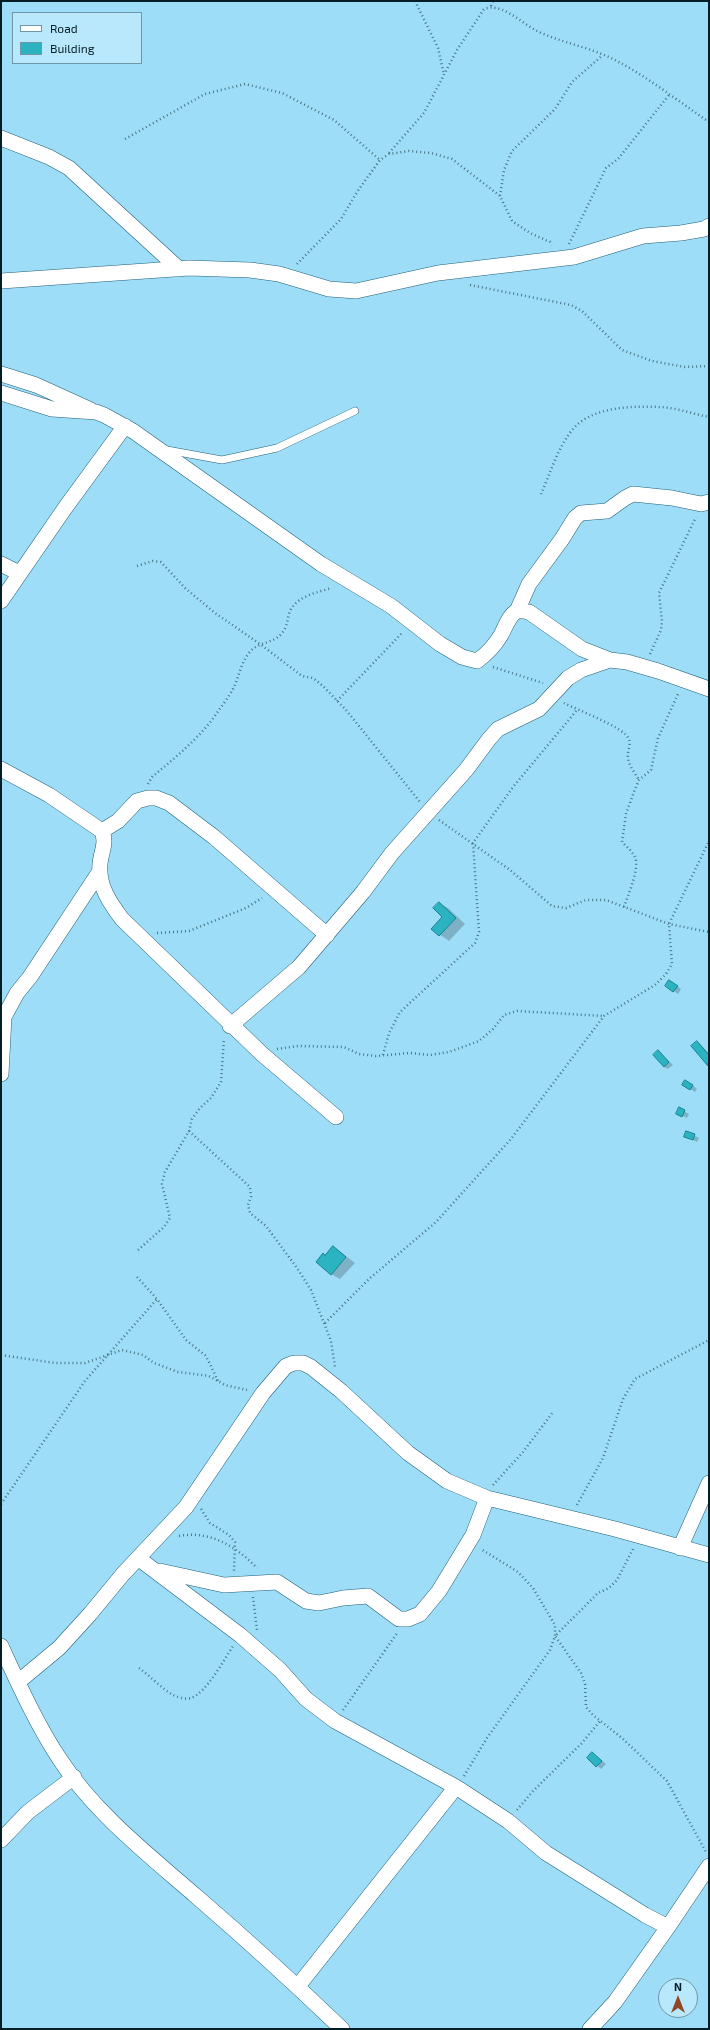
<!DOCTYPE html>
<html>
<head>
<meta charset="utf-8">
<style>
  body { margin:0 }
  #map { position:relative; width:710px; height:2030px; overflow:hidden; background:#9eddf8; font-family:"Exo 2",sans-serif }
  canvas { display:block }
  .frame { position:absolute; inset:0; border:2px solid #031d26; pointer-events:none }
  .legend { position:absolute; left:12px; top:12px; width:130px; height:52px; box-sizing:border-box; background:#b9e8fc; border:1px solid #7097a6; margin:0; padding:5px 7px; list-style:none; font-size:12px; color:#031d26 }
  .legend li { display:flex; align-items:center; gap:8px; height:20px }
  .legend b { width:20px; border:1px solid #7097a6 }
  .north { position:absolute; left:658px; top:1978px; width:40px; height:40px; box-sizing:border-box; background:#b9e8fc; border:1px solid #7097a6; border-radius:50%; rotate:0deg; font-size:11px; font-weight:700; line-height:16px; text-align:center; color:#031d26 }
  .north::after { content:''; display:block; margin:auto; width:14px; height:18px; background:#8f4823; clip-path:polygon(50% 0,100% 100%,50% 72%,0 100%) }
</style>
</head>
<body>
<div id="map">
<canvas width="710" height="2030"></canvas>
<div class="frame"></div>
<ul class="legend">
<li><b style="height:5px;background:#fff"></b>Road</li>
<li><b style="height:11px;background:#2cb3c2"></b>Building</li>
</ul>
<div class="north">N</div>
</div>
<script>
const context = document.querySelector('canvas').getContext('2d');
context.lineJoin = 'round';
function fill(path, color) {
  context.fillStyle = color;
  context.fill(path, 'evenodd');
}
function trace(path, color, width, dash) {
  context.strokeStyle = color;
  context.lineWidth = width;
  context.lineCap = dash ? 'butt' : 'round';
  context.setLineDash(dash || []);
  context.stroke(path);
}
fill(new Path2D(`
  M 439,903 L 448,908 L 465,924 L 449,941 L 432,929 L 444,917 Z
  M 674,984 L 681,989 L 678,994 L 666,986 Z
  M 697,1042 L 709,1053 L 709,1066 L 692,1046 Z
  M 658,1051 L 673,1065 L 668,1069 L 664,1067 Z
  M 690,1083 L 697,1089 L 695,1092 L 683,1084 Z
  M 680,1109 L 689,1114 L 687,1118 L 677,1113 Z
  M 687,1132 L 699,1138 L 697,1142 L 685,1136 Z
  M 334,1247 L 355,1263 L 340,1279 L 331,1274 L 326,1256 Z
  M 593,1753 L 606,1764 L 601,1769 L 588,1758 Z`), '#0003');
const building = new Path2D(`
  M 439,902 L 456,918 L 439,936 L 431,929 L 442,917 L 433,908 Z
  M 669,980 L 678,986 L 673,992 L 665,986 Z
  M 697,1041 L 709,1055 L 708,1066 L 691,1046 Z
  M 658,1050 L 669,1062 L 664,1067 L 653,1055 Z
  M 685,1080 L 693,1085 L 690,1090 L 682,1085 Z
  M 679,1107 L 685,1110 L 682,1117 L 676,1114 Z
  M 686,1131 L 695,1134 L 693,1140 L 684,1137 Z
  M 333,1246 L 346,1257 L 331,1275 L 316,1262 L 323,1253 L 325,1255 Z
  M 592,1752 L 602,1761 L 596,1767 L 587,1758 Z`);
fill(building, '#2cb3c2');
trace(building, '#138490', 1);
const service = new Path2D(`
  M 167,450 L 222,460 L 277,448 L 355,411`);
const minor = new Path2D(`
  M 1,138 L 49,157 L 69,168 L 179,269
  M 1,281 L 189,268 L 250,270 L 279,274 L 329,289 L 356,291 L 438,273 L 574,257 L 643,236 L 681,233 L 704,229 L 709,226
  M 1,374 L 36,385 L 91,410
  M 1,393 L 52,409 L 96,412 L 104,415 L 133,431 L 321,564 L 391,606 L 440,644 L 462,657 L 477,661 C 487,654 495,645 501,635 C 505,628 509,615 517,611 C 521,610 525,611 529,612 L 582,649 L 610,660
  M 1,564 L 19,573
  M 1,601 L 65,508 L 125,426
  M 517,611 L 529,584 L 562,539 L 575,518 L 581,513 L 607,511 L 625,498 L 633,494 L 672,498 L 701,504 L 709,502
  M 1,769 L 49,795 L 102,831 C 107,843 101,852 100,864 C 98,886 110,903 122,919 L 262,1054 L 336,1117
  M 102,831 L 118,821 L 137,801 L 148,798 L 156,798 L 169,803 L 214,837 L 327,935
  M 230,1026 L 299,967 L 363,892 L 392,853 L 466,770 L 489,739 L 498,729 L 539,709 L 568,678 L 581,670 L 610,660 L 627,662 L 658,671 L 709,689
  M 1,1074 L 4,1017 L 17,993 L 30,977 L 100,871
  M 680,1548 L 709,1483
  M 138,1558 L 240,1635 L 280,1670 L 306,1699 L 335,1721 L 456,1787 L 508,1821 L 546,1853 L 645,1915 L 668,1927
  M 160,1571 L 224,1585 L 277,1582 L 306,1601 L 319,1603 L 343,1598 L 368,1596 L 399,1619 L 408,1619 L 420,1614 L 439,1591 L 473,1535 L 487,1498
  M 1,1646 C 18,1683 38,1727 61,1761 C 95,1813 150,1856 197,1897 C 247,1940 295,1984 342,2029
  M 18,1682 L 59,1648 L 90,1614 L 123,1574 L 186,1507 L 263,1393 L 286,1366 L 294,1363 L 303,1363 L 311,1367 L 341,1391 L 408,1453 L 447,1481 L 487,1498 L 615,1529 L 709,1555
  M 1,1840 L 28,1812 L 74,1777
  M 298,1986 L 456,1787
  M 590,2029 L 615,2002 L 668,1927 L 709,1866`);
trace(service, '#1f6077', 8);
trace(minor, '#1f6077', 16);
trace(new Path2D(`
  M 415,1 L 438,48 L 444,75
  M 491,6 L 493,1
  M 125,139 L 205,94 L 245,84 L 282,93 L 334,120 L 380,160
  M 389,153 L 424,113 L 457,50 L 484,9 C 502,2 521,23 537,31 C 562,43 590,47 615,60 C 648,77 678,101 709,122
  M 500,196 L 504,170 L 512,151 L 555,109 L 572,82 L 603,55
  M 569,244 L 606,168 L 618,159 L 669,95
  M 297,264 L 341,219 L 357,192 L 380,160 L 389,154 L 409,151 L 431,153 L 452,159 L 500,196 L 512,221 L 530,233 L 550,242 L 552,245
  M 470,285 L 571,305 L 582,311 L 622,350 L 652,361 L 685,367 L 709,366
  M 541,494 C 550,474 559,444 574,428 C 594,406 633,406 661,407 C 677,408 693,414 709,417
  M 137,566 L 153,561 L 161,562 L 185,588 L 215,613 L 260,644 L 302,676 L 313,678 L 323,686 L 346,710 L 420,802
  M 650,654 L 661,630 L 662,621 L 659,593 L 696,517
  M 493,667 L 543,683
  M 337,701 L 402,633
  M 564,703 C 577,710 624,727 629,739 C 631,745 627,752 628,758 C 629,766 635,773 639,780
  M 148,784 L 152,777 C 176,757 202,736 219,710 C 224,703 230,695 234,687 C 239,676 241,663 249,653 C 258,641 274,644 282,633 C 288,626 287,618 290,611 C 297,596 318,592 332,588
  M 439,820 L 510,870 L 552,906 L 566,908 L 586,900 L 606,900 L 669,924 L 709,932
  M 624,907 C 628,895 640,868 635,857 C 632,851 627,847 622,842 L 626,814 L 635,789 L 639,780 L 651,770 L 658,738 L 678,694
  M 157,933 L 189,931 L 246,908 L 262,898
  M 277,1049 L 298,1046 L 344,1047 L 359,1054 L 376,1056 L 410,1053 L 430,1055 L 449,1052 L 479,1041 L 493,1029 L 504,1015 L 517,1011 L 604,1016
  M 383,1055 L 389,1033 L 400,1012 L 475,943 L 479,932 L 473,843 L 513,787 L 577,710
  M 189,1131 L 250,1187 L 251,1197 L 248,1205 L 250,1213 L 266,1226 L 297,1268 L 311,1290 L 331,1341 L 335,1367
  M 138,1250 L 164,1227 L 170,1218 L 162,1184 L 165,1172 L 189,1131 L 192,1119 L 200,1108 L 211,1098 L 221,1082 L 224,1039
  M 137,1277 L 157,1299 L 186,1340 L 206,1356 L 218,1381
  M 325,1323 L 369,1279 L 436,1222 L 511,1139 L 604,1016 L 655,985 L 666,974 L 672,964 L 669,924 L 709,841
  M 1,1355 L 55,1363 L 85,1363 L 122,1350 L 143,1355 L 154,1363 L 178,1372 L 209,1376 L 225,1385 L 247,1390
  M 493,1485 L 523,1452 L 553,1412
  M 1,1504 L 85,1381 L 157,1299
  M 577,1505 L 603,1458 L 623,1399 L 635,1379 L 709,1340
  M 201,1509 L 210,1523 L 229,1535 L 235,1542 L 234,1571
  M 179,1536 C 210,1530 237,1547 257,1568
  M 633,1549 L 617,1580 L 609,1588 L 598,1593 L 555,1636 L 581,1673 L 585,1684 L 586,1707 L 593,1715 L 622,1738 L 667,1781 L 706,1852
  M 253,1597 L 257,1630
  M 139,1668 C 150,1676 161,1688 173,1695 C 178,1697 185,1700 191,1698 C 206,1693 224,1660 233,1646
  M 343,1710 L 398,1632
  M 464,1776 L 487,1738 L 550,1650 L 555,1636 L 555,1625 L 533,1588 L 518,1572 L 481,1549
  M 517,1810 L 533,1791 L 582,1743 L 600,1721`), '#4a7587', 2.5, [1, 3]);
trace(service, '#fff', 7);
trace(minor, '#fff', 15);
</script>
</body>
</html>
